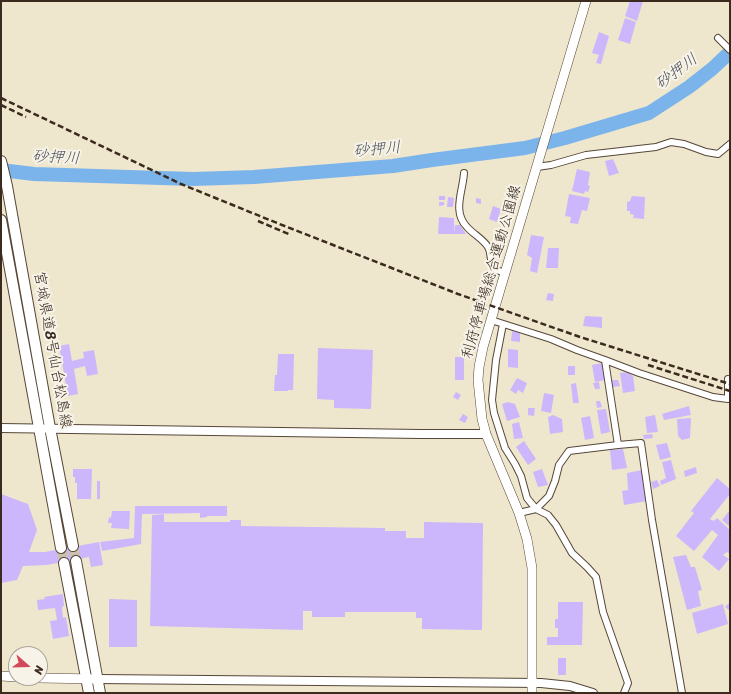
<!DOCTYPE html>
<html>
<head>
<meta charset="utf-8">
<style>
  body { margin:0 }
  #map { position:relative; width:731px; height:694px; overflow:hidden; background:#efe7cd; font-family:Sriracha,sans-serif }
  canvas { display:block }
  .frame { position:absolute; inset:0; border:2px solid #3b2a1e; pointer-events:none }
  .north { position:absolute; left:8px; top:646px; width:40px; height:40px; box-sizing:border-box; background:#f7f3e8; border:1px solid #aca397; border-radius:50%; rotate:110deg; font-size:11px; font-weight:700; line-height:16px; text-align:center; color:#3b2a1e }
  .north::after { content:''; display:block; margin:auto; width:14px; height:18px; background:#d1495b; clip-path:polygon(50% 0,100% 100%,50% 72%,0 100%) }
</style>
</head>
<body>
<div id="map">
<canvas width="731" height="694"></canvas>
<div class="frame"></div>
<div class="north">N</div>
</div>
<script>
const context = document.querySelector('canvas').getContext('2d');
context.lineJoin = 'round';
function trace(path, color, width, dash) {
  context.strokeStyle = color;
  context.lineWidth = width;
  context.lineCap = dash ? 'butt' : 'round';
  context.setLineDash(dash || []);
  context.stroke(path);
}
function fill(path, color) {
  context.fillStyle = color;
  context.fill(path, 'evenodd');
}
function write(font, color, halo, rows, align = 'center') {
  context.font = font + ' Sriracha,"Klee One",sans-serif';
  context.lineWidth = 4;
  context.setLineDash([]);
  context.textBaseline = 'middle';
  context.strokeStyle = halo;
  context.fillStyle = color;
  for (const [text, x, y, turn = 0] of rows) {
    context.save();
    context.translate(x, y);
    context.rotate((+turn || 0) * Math.PI / 180);
    context.textAlign = isNaN(turn) ? turn : align;
    if (halo) context.strokeText(text, 0, 0);
    context.fillText(text, 0, 0);
    context.restore();
  }
}
trace(new Path2D(`
  M 1,170 L 34,174 L 193,179 L 254,177 L 393,166 L 432,160 L 525,148 L 565,138 L 649,113 L 689,87 L 712,69 L 730,52`), '#7bb4eb', 14);
fill(new Path2D(`
  M 630,1 L 643,1 L 637,21 L 625,16 Z
  M 625,18 L 636,22 L 630,44 L 618,40 Z
  M 599,32 L 609,36 L 601,64 L 596,63 L 599,55 L 592,53 Z
  M 613,159 L 619,173 L 609,176 L 605,161 Z
  M 577,169 L 590,172 L 588,185 L 590,186 L 588,192 L 585,191 L 584,194 L 572,191 Z
  M 569,194 L 590,198 L 587,211 L 582,210 L 578,224 L 570,223 L 571,217 L 565,216 Z
  M 439,196 L 445,196 L 445,200 L 439,200 Z
  M 632,196 L 645,197 L 644,219 L 633,218 L 634,215 L 630,214 L 630,211 L 627,211 L 627,202 L 630,201 Z
  M 448,197 L 454,198 L 453,207 L 447,207 Z
  M 476,198 L 481,199 L 481,204 L 476,203 Z
  M 439,202 L 444,202 L 444,205 L 439,206 Z
  M 493,206 L 501,209 L 497,222 L 489,219 Z
  M 439,217 L 454,218 L 454,234 L 438,234 Z
  M 455,225 L 460,225 L 466,234 L 454,234 Z
  M 531,235 L 544,237 L 537,273 L 530,271 L 532,258 L 527,255 Z
  M 548,248 L 559,248 L 558,268 L 546,268 Z
  M 548,293 L 554,294 L 553,301 L 546,300 Z
  M 585,316 L 602,317 L 602,328 L 583,326 Z
  M 512,331 L 520,333 L 520,342 L 511,341 Z
  M 69,344 L 72,361 L 84,358 L 83,352 L 94,350 L 98,374 L 87,376 L 85,366 L 74,369 L 78,394 L 68,396 L 59,346 Z
  M 318,348 L 373,350 L 371,409 L 334,408 L 334,400 L 317,399 Z
  M 508,349 L 518,350 L 518,368 L 508,367 Z
  M 278,354 L 294,354 L 293,390 L 288,390 L 288,391 L 274,391 L 275,375 L 277,375 Z
  M 455,357 L 464,357 L 464,380 L 455,380 Z
  M 602,363 L 605,380 L 595,382 L 592,365 Z
  M 568,366 L 575,366 L 575,375 L 568,375 Z
  M 628,372 L 633,376 L 635,391 L 623,393 L 620,373 Z
  M 517,378 L 527,383 L 523,393 L 518,390 L 516,394 L 510,390 Z
  M 612,380 L 618,380 L 620,386 L 613,387 Z
  M 599,382 L 600,389 L 595,389 L 593,383 Z
  M 576,383 L 579,403 L 573,403 L 571,384 Z
  M 456,392 L 461,395 L 458,400 L 453,397 Z
  M 544,393 L 554,395 L 551,413 L 541,411 Z
  M 596,401 L 600,401 L 602,407 L 597,408 Z
  M 508,402 L 515,404 L 520,417 L 507,421 L 502,404 Z
  M 689,406 L 691,415 L 664,420 L 662,414 Z
  M 528,408 L 535,408 L 534,416 L 528,415 Z
  M 606,409 L 610,432 L 601,434 L 597,410 Z
  M 463,414 L 468,417 L 465,423 L 459,420 Z
  M 553,415 L 562,419 L 563,432 L 550,434 L 548,417 Z
  M 655,415 L 658,432 L 647,433 L 645,417 Z
  M 590,416 L 594,438 L 585,440 L 581,418 Z
  M 691,418 L 690,438 L 682,440 L 678,436 L 677,419 Z
  M 519,422 L 523,438 L 514,439 L 512,424 Z
  M 652,434 L 653,438 L 644,439 L 643,435 Z
  M 524,441 L 536,459 L 528,465 L 516,447 Z
  M 667,443 L 671,457 L 660,460 L 656,445 Z
  M 623,449 L 627,468 L 612,470 L 610,450 Z
  M 671,460 L 676,479 L 661,485 L 660,481 L 666,478 L 662,462 Z
  M 696,467 L 697,473 L 685,477 L 684,471 Z
  M 73,469 L 92,469 L 91,499 L 77,499 L 77,483 L 75,483 L 75,477 L 73,477 Z
  M 542,469 L 548,485 L 538,487 L 533,472 Z
  M 642,470 L 647,501 L 624,505 L 622,491 L 628,490 L 627,473 Z
  M 717,478 L 730,489 L 730,494 L 710,519 L 714,521 L 717,518 L 730,530 L 730,554 L 727,552 L 723,555 L 729,559 L 719,571 L 702,557 L 718,535 L 712,530 L 694,551 L 676,536 L 694,513 L 691,511 Z
  M 657,480 L 660,486 L 653,489 L 651,482 Z
  M 97,481 L 100,481 L 100,499 L 97,499 Z
  M 1,494 L 28,504 L 37,530 L 29,552 L 45,552 L 99,542 L 103,565 L 91,567 L 89,557 L 47,565 L 23,566 L 17,580 L 1,583 Z
  M 135,506 L 227,506 L 227,516 L 207,516 L 207,517 L 200,518 L 200,513 L 142,514 L 141,544 L 102,551 L 100,542 L 134,538 Z
  M 730,510 L 730,527 L 722,520 Z
  M 112,511 L 130,511 L 129,529 L 111,528 L 112,523 L 108,523 L 109,517 L 111,518 Z
  M 164,514 L 164,522 L 230,522 L 230,520 L 241,520 L 241,526 L 385,528 L 385,531 L 406,531 L 406,538 L 424,538 L 424,522 L 483,523 L 482,630 L 422,629 L 422,618 L 416,618 L 416,612 L 345,612 L 345,617 L 312,617 L 312,611 L 303,611 L 303,630 L 150,626 L 152,515 Z
  M 686,555 L 691,567 L 695,567 L 702,590 L 698,591 L 701,606 L 687,610 L 673,557 Z
  M 63,594 L 64,606 L 62,607 L 63,618 L 66,617 L 69,636 L 53,639 L 50,621 L 57,620 L 55,608 L 38,610 L 37,600 L 45,599 L 44,597 Z
  M 109,599 L 137,600 L 137,647 L 109,647 Z
  M 558,602 L 583,602 L 582,645 L 547,645 L 547,637 L 558,637 L 558,628 L 555,628 L 555,619 L 558,619 Z
  M 730,602 L 730,611 L 725,607 Z
  M 723,604 L 728,624 L 697,634 L 692,613 Z
  M 558,658 L 566,658 L 566,675 L 558,675 Z`), '#ccb6fc');
trace(new Path2D(`
  M 73,546 L 76,561
  M 61,548 L 64,563`), '#cbc1aa', 10, [10, 5]);
const minor = new Path2D(`
  M 718,38 L 730,50
  M 537,167 L 551,165 L 586,155 L 656,147 L 671,142 L 684,144 L 706,152 L 718,154 L 730,144
  M 464,173 C 463,191 452,212 467,227 C 473,234 483,239 488,247 C 492,253 489,265 496,270 C 499,271 503,272 505,273
  M 491,320 L 551,339 L 577,350 L 605,360 L 639,373 L 713,397 L 728,399 L 728,379 L 730,380
  M 503,324 L 496,360 L 492,400 L 494,413 L 505,448 L 515,464 L 521,476 L 527,498 L 536,509 L 548,515 L 556,525 L 572,553 L 587,567 L 596,577 L 603,612 L 628,683 L 624,693
  M 605,360 L 618,445 L 641,443 L 652,520 L 682,693
  M 519,513 L 536,509 L 549,496 L 555,481 L 559,465 L 569,451 L 618,445`);
const tertiary = new Path2D(`
  M 1,428 L 421,434 L 486,434
  M 97,679 L 541,683 L 570,686 L 593,693`);
const secondary = new Path2D(`
  M 1,676 L 16,677
  M 40,678 L 97,679
  M 532,693 L 532,568 L 527,539 L 519,513 L 486,434 L 482,419 L 478,380 L 479,367 L 483,347 L 491,320 L 586,1`);
const primary = new Path2D(`
  M 1,161 L 7,186 L 50,428 L 73,546
  M 1,220 L 61,548
  M 76,561 L 100,693
  M 64,563 L 89,693`);
trace(minor, '#564638', 8);
trace(tertiary, '#564638', 10);
trace(secondary, '#564638', 10);
trace(primary, '#564638', 12);
trace(minor, '#fff', 6);
trace(tertiary, '#fff', 8);
trace(secondary, '#fff', 9);
trace(primary, '#fff', 10);
trace(new Path2D(`
  M 1,98 L 181,184 L 277,223 L 458,294 L 580,337 L 730,384
  M 1,105 L 26,117
  M 258,221 L 291,235
  M 648,365 L 730,391`), '#3b2a1e', 2.5, [6, 3]);
write('15px', '#3b2a1e', '#f7f3e8', [
  ["利府停車場総合運動公園線",492,272,-74],
  ["宮城県道8号仙台松島線",52,350,80]
]);
write('italic 16px', '#4e535c', '#f7f3e8', [
  ["砂押川",677,72,-37],
  ["砂押川",377,150,-5],
  ["砂押川",56,158,3]
]);
</script>
</body>
</html>
